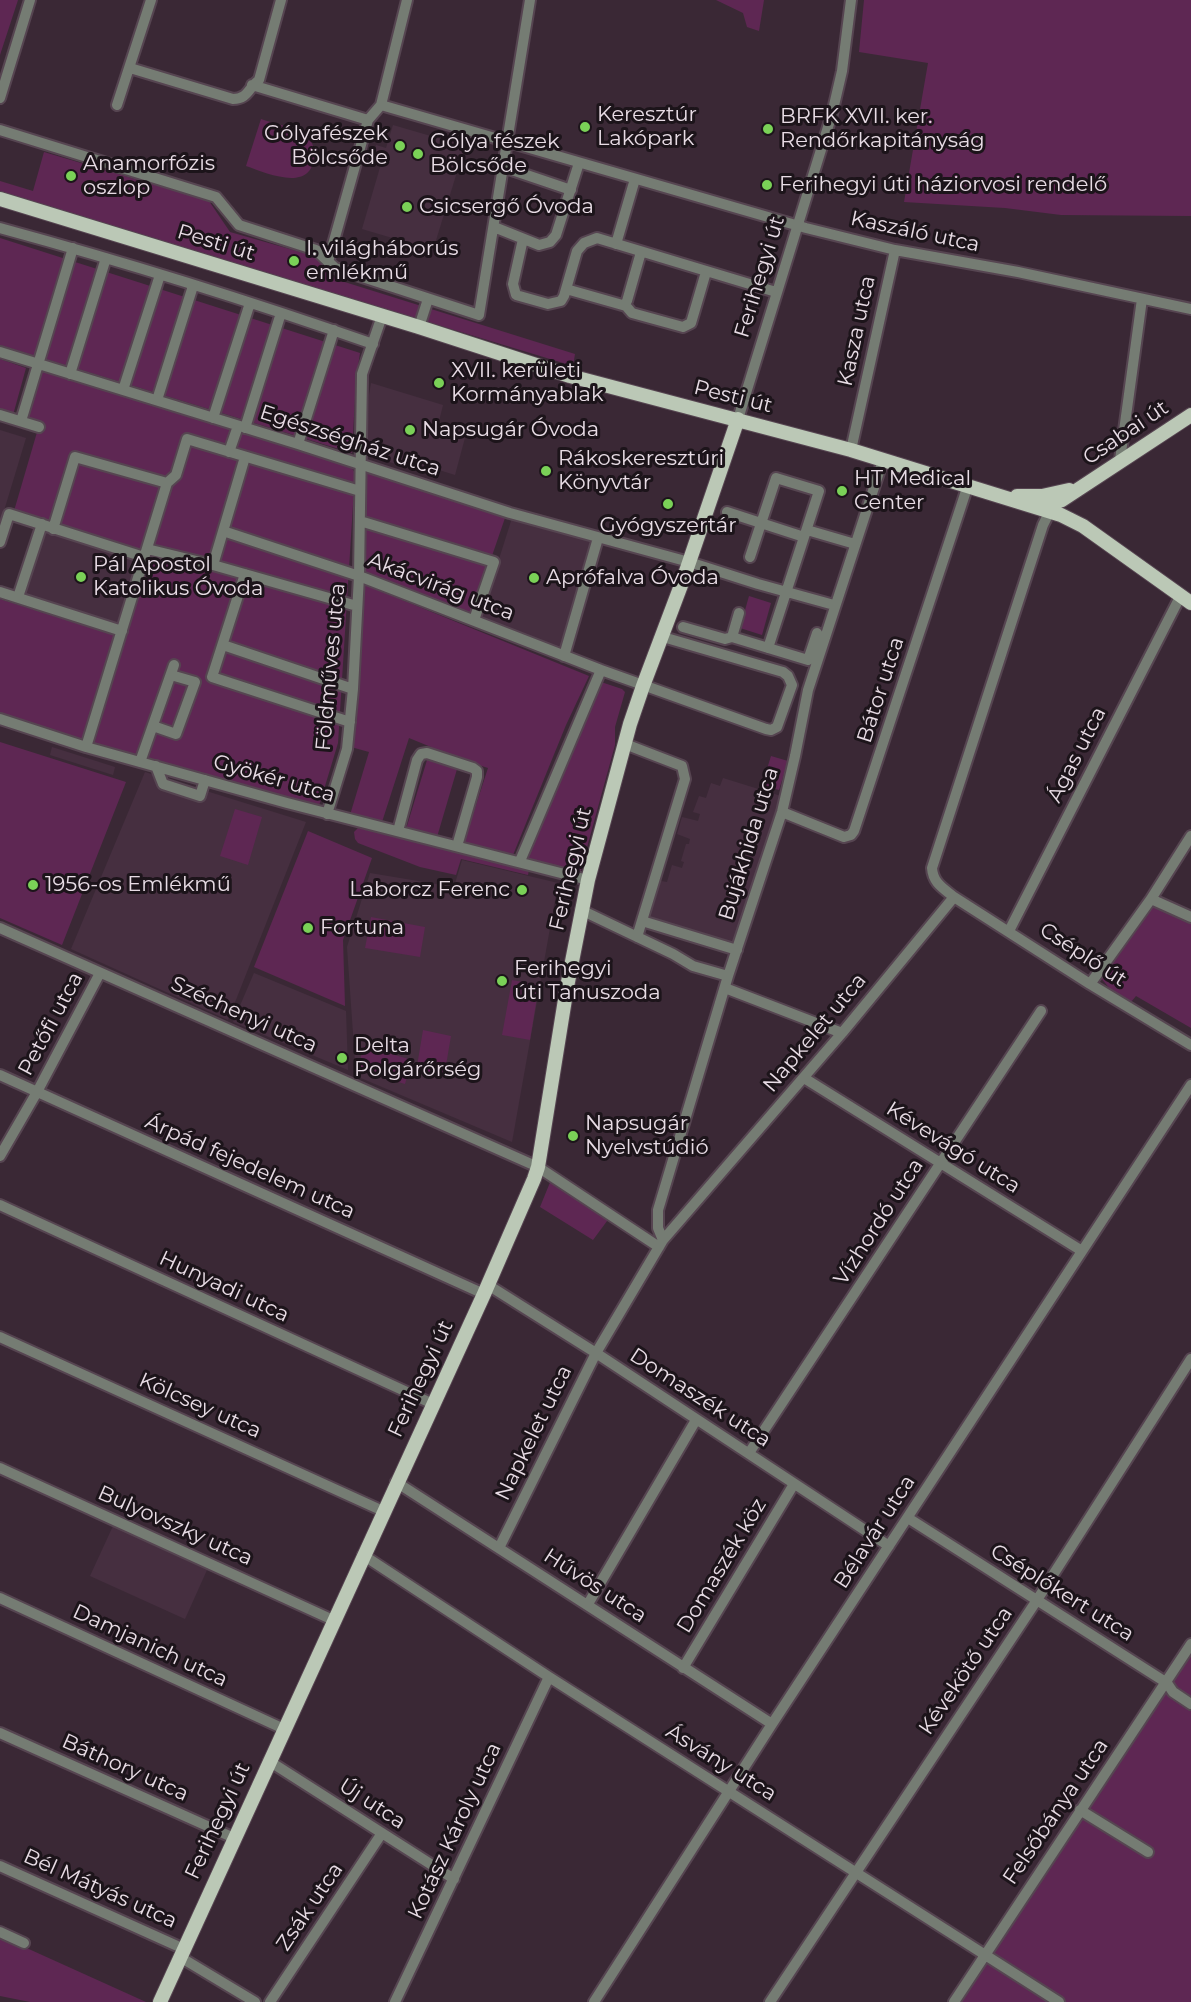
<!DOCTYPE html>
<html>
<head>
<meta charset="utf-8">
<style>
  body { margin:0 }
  canvas { display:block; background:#3a2835 }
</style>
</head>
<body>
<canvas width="1191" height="2002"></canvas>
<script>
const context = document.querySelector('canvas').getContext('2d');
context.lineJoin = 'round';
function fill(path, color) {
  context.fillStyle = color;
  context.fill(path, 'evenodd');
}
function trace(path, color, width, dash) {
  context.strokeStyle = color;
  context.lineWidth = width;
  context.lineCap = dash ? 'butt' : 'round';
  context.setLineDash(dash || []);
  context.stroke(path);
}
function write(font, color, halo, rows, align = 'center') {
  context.font = font + ' Montserrat,sans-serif';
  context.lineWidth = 6;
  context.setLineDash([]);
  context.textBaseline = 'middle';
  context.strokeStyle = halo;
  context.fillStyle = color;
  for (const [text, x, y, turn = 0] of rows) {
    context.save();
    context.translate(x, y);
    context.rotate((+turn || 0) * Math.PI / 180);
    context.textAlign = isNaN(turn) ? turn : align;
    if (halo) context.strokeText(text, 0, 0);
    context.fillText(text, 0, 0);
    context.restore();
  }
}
fill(new Path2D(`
  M 393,125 L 465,146 L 433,250 L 362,229 L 381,164 L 371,160 L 376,145 L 386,148 Z
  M 371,383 L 443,405 L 438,425 L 466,434 L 455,475 L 436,469 L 429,474 L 376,458 L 369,454 L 367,444 L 369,395 Z
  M 0,430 L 26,438 L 0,524 Z
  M 512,518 L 593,541 L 561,650 L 480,619 Z
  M 44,531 L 139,560 L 119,625 L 23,594 Z
  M 52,747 L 115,767 L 113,775 L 50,755 Z
  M 145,772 L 306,822 L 228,1020 L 71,949 Z
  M 723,778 L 781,796 L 734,945 L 649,918 L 661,881 L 667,882 L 672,865 L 682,868 L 684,862 L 681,861 L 686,844 L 689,844 L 690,839 L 677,834 L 682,817 L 698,821 L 700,814 L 693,812 L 699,796 L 706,798 L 711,783 L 720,786 Z
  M 462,860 L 558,883 L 512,1142 L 356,1076 L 347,947 L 370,873 L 454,887 Z
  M 254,973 L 346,1011 L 348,1070 L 233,1022 Z
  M 113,1526 L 207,1570 L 185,1619 L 90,1576 Z`), '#462f40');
fill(new Path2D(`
  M 0,0 L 18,0 L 0,55 Z
  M 716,0 L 764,0 L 759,31 L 747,27 L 743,13 Z
  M 864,0 L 1191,0 L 1191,216 L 1061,215 L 1005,208 L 904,202 L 928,63 L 859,52 Z
  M 261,119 C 274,124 293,126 305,135 C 311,139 315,147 314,155 C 313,194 266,173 246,166 Z
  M 44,152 L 209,201 L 230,232 L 318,257 L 335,279 L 575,354 L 573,366 L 0,192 L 0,181 L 33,191 Z
  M 0,238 L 360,353 L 356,380 L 352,453 L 0,345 Z
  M 0,359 L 26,368 L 13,415 L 0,410 Z
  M 41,369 L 351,467 L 355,473 L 338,743 L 319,806 L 94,744 L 150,556 L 14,511 L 40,422 L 25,418 Z
  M 367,469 L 506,515 L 472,614 L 365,574 Z
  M 363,584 L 589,676 L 566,725 L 513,855 L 464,842 L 488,768 L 460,759 L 437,837 L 406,829 L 431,747 L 409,738 L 382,822 L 350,815 L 369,752 L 351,747 L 359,691 Z
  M 749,596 L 771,603 L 762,635 L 740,628 Z
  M 0,599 L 114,635 L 82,741 L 0,715 Z
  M 601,682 L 622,689 L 625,692 L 615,727 L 615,745 L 580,873 L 526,859 Z
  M 0,742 L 126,782 L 62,945 L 0,918 Z
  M 771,756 L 788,761 L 779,790 L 762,785 Z
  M 235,809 L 262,817 L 248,865 L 220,856 Z
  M 358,828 L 529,870 L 528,875 L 461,859 L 456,875 L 420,867 L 358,843 L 355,839 L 354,832 Z
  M 308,831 L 372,858 L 343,940 L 345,1006 L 254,967 Z
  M 1153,904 L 1191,923 L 1191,1028 L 1136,996 L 1131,1002 L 1111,990 L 1100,977 Z
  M 371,917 L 425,927 L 420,957 L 365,948 Z
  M 512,980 L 539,985 L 530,1040 L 502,1035 Z
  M 423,1030 L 451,1036 L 444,1077 L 416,1072 Z
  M 364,1046 L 412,1060 L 405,1084 L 357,1070 Z
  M 551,1180 L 610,1217 L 593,1240 L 540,1207 Z
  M 1191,1644 L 1191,2002 L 954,2002 Z
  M 0,1936 L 146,2002 L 30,2002 L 0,1996 Z`), '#5e2753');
const minor = new Path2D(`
  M 130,68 L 233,99 C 248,99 248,88 259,80 L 281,0
  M 252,85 L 368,120
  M 0,98 L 30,0
  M 117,105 L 151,0
  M 381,105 L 806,228 L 895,250 L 1018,272 L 1191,309
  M 0,130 L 216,197 L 239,225 L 316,250 L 335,268 L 479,315 L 530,0
  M 503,167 L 571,190
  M 494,227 L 539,245 L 550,242 L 556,235 L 579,163
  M 0,228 C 125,262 250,301 373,344
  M 523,239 L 513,284 L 516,295 L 548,304 L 561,301 L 564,296 L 577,251 L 584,243 L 597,238 L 776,292
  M 616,244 L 635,179
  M 328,262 L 368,120 L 381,105 L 407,0
  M 566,289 L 626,306 L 632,313 L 683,327 L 691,323 L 706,272
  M 627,301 L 641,252
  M 419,327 L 428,299
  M 0,352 L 298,444 L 510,513 L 689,562 L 758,584 L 834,605
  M 70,374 L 106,258
  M 123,390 L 160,275
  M 157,400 L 193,286
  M 0,415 L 39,427
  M 213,418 L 250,303
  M 738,419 L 832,114 L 842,71 L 851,0
  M 21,421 L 73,248
  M 245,428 L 281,313
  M 298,444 L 334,330
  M 851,450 L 895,250
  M 229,452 L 238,426
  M 1120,460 L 1142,299
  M 727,512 L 804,537
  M 1048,515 L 1043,525 L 932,868 C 933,883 943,888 954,897 L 1090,984 L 1191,1045
  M 360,521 L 494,562 L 474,620
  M 53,529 L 75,457 L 167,483
  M 807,530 L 855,544
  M 223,531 L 359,576 L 601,670 L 766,729 L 771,730 L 777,727 L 792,685 L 788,676 L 783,672 L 663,637
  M 0,542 L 9,514 L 144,557
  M 147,549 L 213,565 L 357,606
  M 750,557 L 776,478 L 819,491 L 768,648
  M 213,565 L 245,457
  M 245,574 L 212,677 L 350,722
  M 0,592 L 122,631
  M 18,597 L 42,524
  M 683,627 L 725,639 L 732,637 L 808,660 L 817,633
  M 732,637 L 739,613
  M 223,645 L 353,689
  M 564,656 L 598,538
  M 0,719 L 86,747 L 287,803 L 588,880
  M 153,726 L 176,734 L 195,682 L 171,675
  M 625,744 L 682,766 L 685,779 L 637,937
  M 86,747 L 167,483 L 176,475 L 187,439 L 360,491
  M 140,762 L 174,665
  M 156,766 L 163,784 L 200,796 L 205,780
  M 782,812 L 844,837 L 851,835 L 854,831 L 968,485
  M 327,814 L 347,749 L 353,689 L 359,576 L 362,374 L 382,316
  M 398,831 L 417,760 L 421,754 L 427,753 L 473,768 L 477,771 L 477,777 L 457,846
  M 520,861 L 601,670
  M 1151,899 L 1191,917
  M 581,910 L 673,954 L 693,966 L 728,976
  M 642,921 L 737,950
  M 0,928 L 538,1167 L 659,1247
  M 1009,931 L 1180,597
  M 1090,984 L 1151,899 L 1191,836
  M 725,988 L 842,1033
  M 0,1075 L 484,1294
  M 804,1078 L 1082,1251
  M 0,1156 L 37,1092 L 100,973
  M 0,1205 L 433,1404
  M 663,1240 L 658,1228 L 658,1210 L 728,976 L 782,812 L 795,756 L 808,690 L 883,460
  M 488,1285 L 596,1353 L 889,1546
  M 0,1337 L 383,1511
  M 749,1453 L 1041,1011
  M 0,1468 L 333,1620
  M 396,1482 L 772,1724
  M 908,1518 L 1167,1683 L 1173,1692 L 1191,1704
  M 499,1548 L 596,1353 L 663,1240 L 842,1033 L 954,897
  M 363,1555 L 549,1677 L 1059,2002
  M 0,1598 L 284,1729
  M 588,1604 L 696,1420
  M 683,1668 L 794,1484
  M 0,1733 L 234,1838
  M 269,1761 L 454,1879
  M 1080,1810 L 1148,1852
  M 0,1866 L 184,1949
  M 0,1932 L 24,1943
  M 180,1957 L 255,2002
  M 270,2002 L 382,1833
  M 395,2002 L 549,1677
  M 594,2002 L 772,1724 L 1191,1085
  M 770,2002 L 1037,1600 L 1191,1359
  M 954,2002 L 1191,1644`);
const major = new Path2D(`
  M 0,199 L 419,327 L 570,376 L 851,450 L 1061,515 L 1083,526 L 1191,603
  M 1017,496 L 1042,496 L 1069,490
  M 1040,507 L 1062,500 L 1191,415
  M 160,2002 L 484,1294 L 534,1179 L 538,1167 L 567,987 L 588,880 L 630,724 L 643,686 L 683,580 L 738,419`);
trace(minor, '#564551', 14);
trace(major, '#564551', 16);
trace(minor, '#757c73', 10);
trace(major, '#bbc8b6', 14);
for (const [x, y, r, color] of [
  [585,127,6,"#7ad157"],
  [768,129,6,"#7ad157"],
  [400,146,6,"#7ad157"],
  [418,154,6,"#7ad157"],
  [71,176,6,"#7ad157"],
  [767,185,6,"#7ad157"],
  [407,207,6,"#7ad157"],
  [294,261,6,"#7ad157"],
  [439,383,6,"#7ad157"],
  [410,430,6,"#7ad157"],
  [546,471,6,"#7ad157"],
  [842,491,6,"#7ad157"],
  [668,504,6,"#7ad157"],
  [81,577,6,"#7ad157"],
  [534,578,6,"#7ad157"],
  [33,885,6,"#7ad157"],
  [522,890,6,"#7ad157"],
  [308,928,6,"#7ad157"],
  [502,981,6,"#7ad157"],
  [342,1058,6,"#7ad157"],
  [573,1136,6,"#7ad157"]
]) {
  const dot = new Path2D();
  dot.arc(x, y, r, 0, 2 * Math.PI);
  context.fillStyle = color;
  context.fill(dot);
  trace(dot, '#1c141a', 2);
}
write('21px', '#e8dce5', '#1c141a', [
  ["Keresztúr",597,115],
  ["Lakópark",597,139],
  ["BRFK XVII. ker.",780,117],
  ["Rendőrkapitányság",780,141],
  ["Gólyafészek",388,134,"right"],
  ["Bölcsőde",388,158,"right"],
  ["Gólya fészek",430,142],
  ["Bölcsőde",430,166],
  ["Anamorfózis",83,164],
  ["oszlop",83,188],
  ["Ferihegyi úti háziorvosi rendelő",779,185],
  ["Csicsergő Óvoda",419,207],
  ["I. világháborús",306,249],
  ["emlékmű",306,273],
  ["XVII. kerületi",451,371],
  ["Kormányablak",451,395],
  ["Napsugár Óvoda",422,430],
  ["Rákoskeresztúri",558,459],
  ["Könyvtár",558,483],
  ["HT Medical",854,479],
  ["Center",854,503],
  ["Gyógyszertár",668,526,"center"],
  ["Pál Apostol",93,565],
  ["Katolikus Óvoda",93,589],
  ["Aprófalva Óvoda",546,578],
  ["1956-os Emlékmű",45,885],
  ["Laborcz Ferenc",510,890,"right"],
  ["Fortuna",320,928],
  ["Ferihegyi",514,969],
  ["úti Tanuszoda",514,993],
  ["Delta",354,1046],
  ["Polgárőrség",354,1070],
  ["Napsugár",585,1124],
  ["Nyelvstúdió",585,1148]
], 'left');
write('21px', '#e8dce5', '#1c141a', [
  ["Kaszáló utca",915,232,12],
  ["Pesti út",216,243,17],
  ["Ferihegyi út",760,277,-73],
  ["Kasza utca",857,331,-78],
  ["Pesti út",733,397,14],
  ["Csabai út",1126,433,-34],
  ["Egészségház utca",350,441,18],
  ["Akácvirág utca",441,587,21],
  ["Földműves utca",331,667,-85],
  ["Bátor utca",881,690,-72],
  ["Ágas utca",1077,755,-63],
  ["Gyökér utca",274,779,16],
  ["Bujákhida utca",749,844,-73],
  ["Ferihegyi út",571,869,-77],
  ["Cséplő út",1083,955,33],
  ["Széchenyi utca",244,1015,24],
  ["Petőfi utca",51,1024,-62],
  ["Napkelet utca",815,1033,-50],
  ["Kévevágó utca",953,1148,32],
  ["Árpád fejedelem utca",250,1167,24],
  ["Vízhordó utca",879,1222,-57],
  ["Hunyadi utca",224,1287,25],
  ["Ferihegyi út",421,1379,-65],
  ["Domaszék utca",700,1398,33],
  ["Kölcsey utca",200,1406,24],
  ["Napkelet utca",534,1433,-64],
  ["Bulyovszky utca",175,1526,24],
  ["Bélavár utca",875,1532,-57],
  ["Domaszék köz",722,1566,-59],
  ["Hűvös utca",595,1586,33],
  ["Cséplőkert utca",1062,1593,32],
  ["Damjanich utca",150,1646,25],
  ["Kévekötő utca",966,1671,-56],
  ["Ásvány utca",721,1763,32],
  ["Báthory utca",125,1768,24],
  ["Új utca",372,1804,33],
  ["Felsőbánya utca",1056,1812,-56],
  ["Ferihegyi út",218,1821,-65],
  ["Kotász Károly utca",455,1831,-65],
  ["Bél Mátyás utca",100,1889,24],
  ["Zsák utca",310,1907,-56]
]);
</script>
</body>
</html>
